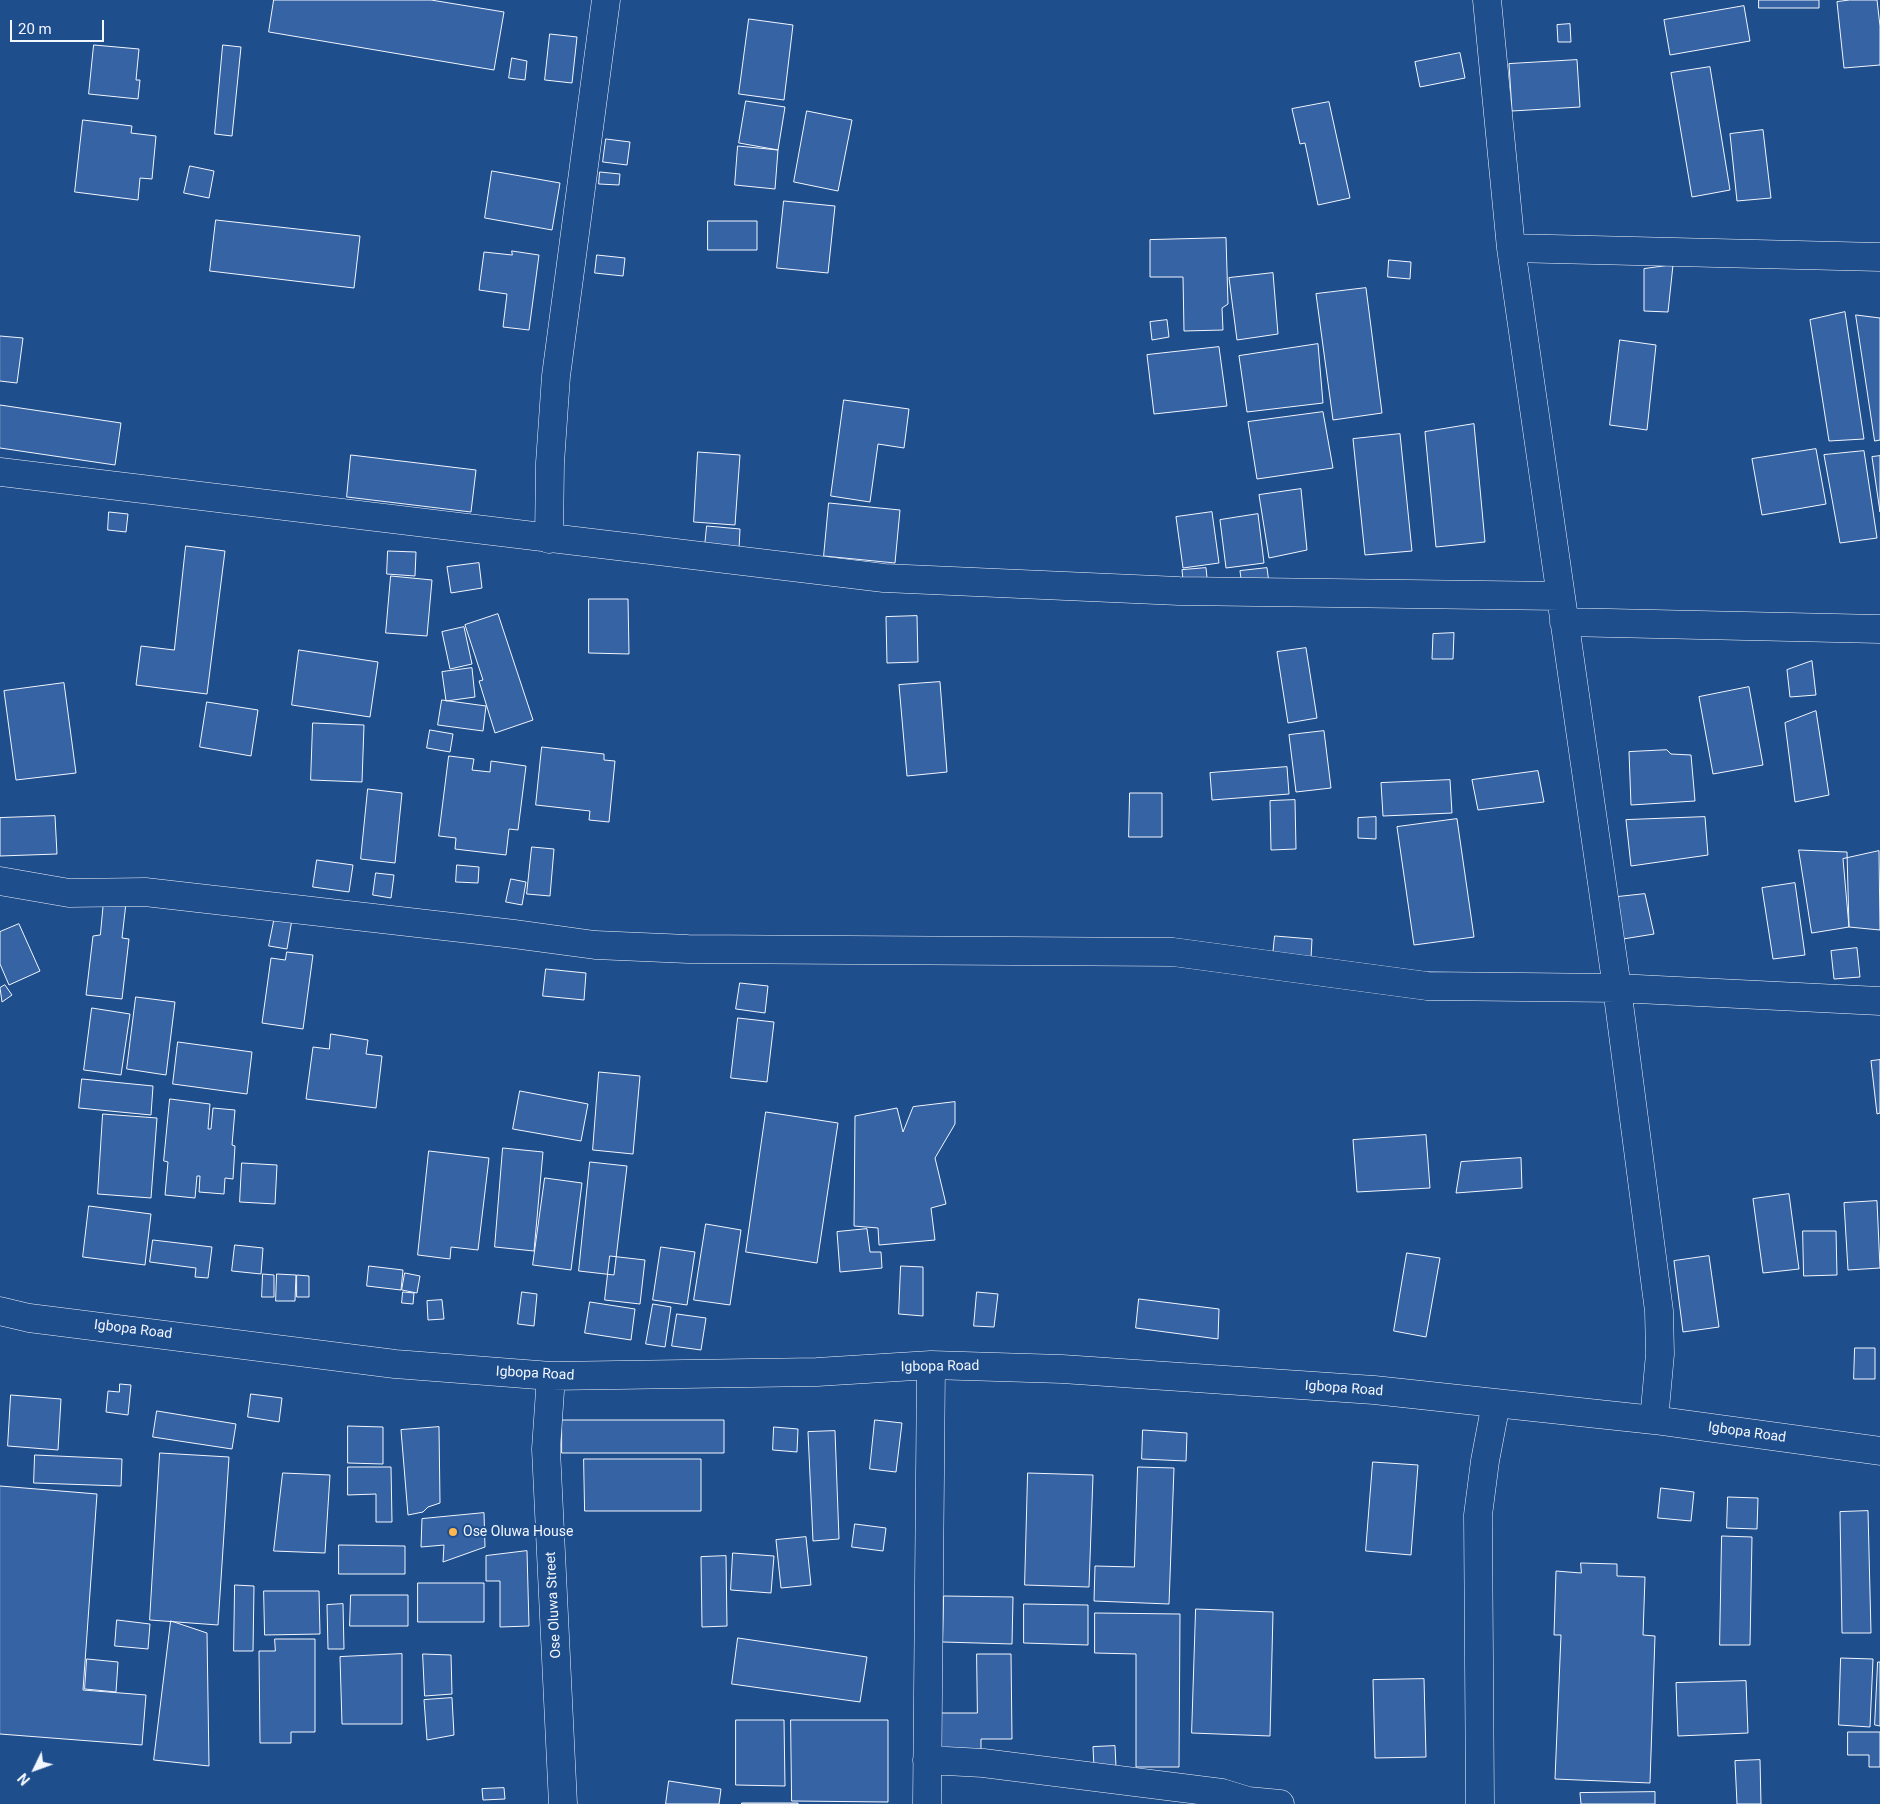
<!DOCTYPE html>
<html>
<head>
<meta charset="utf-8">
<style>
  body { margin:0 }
  #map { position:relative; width:1880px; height:1804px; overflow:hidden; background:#1f4e8c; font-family:Roboto,sans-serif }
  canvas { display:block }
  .north { position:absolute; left:10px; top:1744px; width:50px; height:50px; -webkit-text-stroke:4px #1f4e8c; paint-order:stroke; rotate:228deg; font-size:14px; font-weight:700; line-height:20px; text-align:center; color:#f2f6ff }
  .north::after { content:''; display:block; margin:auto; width:18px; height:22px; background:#f2f6ff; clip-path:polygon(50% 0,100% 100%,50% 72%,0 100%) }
  .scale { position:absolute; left:10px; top:20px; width:94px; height:22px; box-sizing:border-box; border:2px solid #f2f6ff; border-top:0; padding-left:6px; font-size:15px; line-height:18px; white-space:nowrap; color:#f2f6ff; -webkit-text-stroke:4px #1f4e8c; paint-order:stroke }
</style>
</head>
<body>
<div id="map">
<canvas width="1880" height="1804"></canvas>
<div class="north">N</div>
<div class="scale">20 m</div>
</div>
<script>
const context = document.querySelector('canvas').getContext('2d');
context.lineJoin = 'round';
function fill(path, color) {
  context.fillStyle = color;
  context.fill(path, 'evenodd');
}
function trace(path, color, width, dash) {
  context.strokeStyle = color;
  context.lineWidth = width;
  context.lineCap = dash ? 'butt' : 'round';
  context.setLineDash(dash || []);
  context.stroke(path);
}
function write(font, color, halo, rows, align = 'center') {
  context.font = font + ' Roboto,sans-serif';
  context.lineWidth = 4;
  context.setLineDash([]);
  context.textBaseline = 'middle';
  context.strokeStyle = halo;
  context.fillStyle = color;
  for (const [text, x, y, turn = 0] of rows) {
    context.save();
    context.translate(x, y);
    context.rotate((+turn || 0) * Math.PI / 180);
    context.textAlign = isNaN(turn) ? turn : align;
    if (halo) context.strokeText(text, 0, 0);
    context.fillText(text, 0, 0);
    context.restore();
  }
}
const building = new Path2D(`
  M 274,0 L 431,0 L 504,12 L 494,70 L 269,32 Z
  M 1759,0 L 1819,0 L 1819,8 L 1759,8 Z
  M 1850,0 L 1877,0 L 1880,26 L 1880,65 L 1844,68 L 1837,2 Z
  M 1744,6 L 1750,41 L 1670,55 L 1664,20 Z
  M 749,19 L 793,25 L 784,100 L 739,94 Z
  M 1570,24 L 1571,42 L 1558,42 L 1557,25 Z
  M 550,34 L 577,37 L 572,83 L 545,80 Z
  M 94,45 L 139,49 L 136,80 L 140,80 L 138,99 L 89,94 Z
  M 223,45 L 241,47 L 232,136 L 215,134 Z
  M 1460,53 L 1465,78 L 1420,87 L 1415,62 Z
  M 512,58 L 527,61 L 525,80 L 509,78 Z
  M 1577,60 L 1580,107 L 1512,111 L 1509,64 Z
  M 1710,67 L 1730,190 L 1692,197 L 1671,73 Z
  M 746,101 L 785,107 L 778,150 L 739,143 Z
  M 1329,102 L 1350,198 L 1318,205 L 1305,143 L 1300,144 L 1292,109 Z
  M 807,111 L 852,120 L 838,191 L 794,182 Z
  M 83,120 L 132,126 L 131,133 L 156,136 L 152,179 L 140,178 L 138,200 L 75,192 Z
  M 1763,130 L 1771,198 L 1737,201 L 1730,134 Z
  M 606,139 L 630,142 L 627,165 L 603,162 Z
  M 738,146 L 778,150 L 775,189 L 735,185 Z
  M 190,166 L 214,171 L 209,198 L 184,193 Z
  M 492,171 L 560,183 L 552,230 L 485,218 Z
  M 600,172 L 620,174 L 619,185 L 599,184 Z
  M 784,201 L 835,206 L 828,273 L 777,268 Z
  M 216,220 L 360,236 L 354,288 L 210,271 Z
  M 708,221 L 757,221 L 757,250 L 708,250 Z
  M 1226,238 L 1228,304 L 1222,308 L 1223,330 L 1184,331 L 1183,277 L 1150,277 L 1150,240 Z
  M 512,251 L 539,255 L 529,330 L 503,327 L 507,294 L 479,290 L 484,252 L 512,255 Z
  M 597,255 L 625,258 L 623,276 L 595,273 Z
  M 1389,260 L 1411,262 L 1410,279 L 1388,277 Z
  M 1673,265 L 1668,312 L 1644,311 L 1644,269 Z
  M 1273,273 L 1278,334 L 1237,340 L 1229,278 Z
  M 1366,288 L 1382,413 L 1333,420 L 1316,294 Z
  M 1845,312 L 1864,439 L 1829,441 L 1810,320 Z
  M 1856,315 L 1880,318 L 1880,440 L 1875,441 Z
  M 1167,320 L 1169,337 L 1152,340 L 1150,322 Z
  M 0,336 L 23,338 L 17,383 L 0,381 Z
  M 1620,340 L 1656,345 L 1647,430 L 1610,425 Z
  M 1318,344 L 1323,403 L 1247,412 L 1239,356 Z
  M 1219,347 L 1227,406 L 1154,414 L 1147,355 Z
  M 844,400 L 909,409 L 904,448 L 878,444 L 870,502 L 831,496 Z
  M 0,405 L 121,423 L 115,465 L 0,448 Z
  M 1323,412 L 1333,468 L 1257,479 L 1248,422 Z
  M 1474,424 L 1485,542 L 1436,547 L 1425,432 Z
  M 1400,434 L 1412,551 L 1365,555 L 1353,439 Z
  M 1816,449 L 1826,504 L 1762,515 L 1752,459 Z
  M 1864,451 L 1877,538 L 1840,543 L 1824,455 Z
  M 698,452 L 740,455 L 735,525 L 694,522 Z
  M 351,455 L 476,470 L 471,512 L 347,497 Z
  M 1880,456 L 1880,512 L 1872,457 Z
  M 1301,489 L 1307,550 L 1269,558 L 1259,495 Z
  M 829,503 L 900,510 L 895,563 L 824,556 Z
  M 109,512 L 128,514 L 126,532 L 108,530 Z
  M 1212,512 L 1219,563 L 1183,568 L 1176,517 Z
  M 1258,514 L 1264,563 L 1226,568 L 1220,520 Z
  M 707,526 L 740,529 L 739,549 L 705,546 Z
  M 186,546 L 225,551 L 207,694 L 136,685 L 141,646 L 174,650 Z
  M 388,551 L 416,552 L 415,576 L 387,574 Z
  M 479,563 L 482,588 L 451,593 L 447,567 Z
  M 1206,568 L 1208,587 L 1184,589 L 1182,570 Z
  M 1267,568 L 1269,583 L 1242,586 L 1240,571 Z
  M 391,576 L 432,580 L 427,636 L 386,633 Z
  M 589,599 L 628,599 L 629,654 L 589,653 Z
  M 498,614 L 533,720 L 495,733 L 479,681 L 483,680 L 465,625 Z
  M 917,616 L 918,662 L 887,663 L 886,617 Z
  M 464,627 L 472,664 L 450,669 L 442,632 Z
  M 1454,633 L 1453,659 L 1432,659 L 1433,634 Z
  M 1306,648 L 1317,718 L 1288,723 L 1277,652 Z
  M 299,650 L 378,662 L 370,717 L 292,705 Z
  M 1812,661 L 1816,695 L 1790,697 L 1787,670 Z
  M 472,668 L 475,697 L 446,701 L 442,672 Z
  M 940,682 L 947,772 L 907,776 L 899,685 Z
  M 64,683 L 76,773 L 16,780 L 4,691 Z
  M 1749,687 L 1763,765 L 1713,774 L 1699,697 Z
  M 442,700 L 486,706 L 483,731 L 438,725 Z
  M 207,702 L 258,710 L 251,756 L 200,747 Z
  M 1816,711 L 1829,795 L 1795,802 L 1785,723 Z
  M 313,723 L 364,725 L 362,782 L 311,780 Z
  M 430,730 L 453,734 L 450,752 L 427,748 Z
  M 1324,731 L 1331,788 L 1296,792 L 1289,735 Z
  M 542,747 L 604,754 L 604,760 L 615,761 L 609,822 L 589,820 L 590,811 L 536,805 Z
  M 1667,750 L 1671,754 L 1691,755 L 1695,801 L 1631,805 L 1629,752 Z
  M 449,756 L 474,759 L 472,770 L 490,772 L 491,761 L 526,766 L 518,830 L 509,829 L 506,855 L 455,849 L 456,838 L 439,836 Z
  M 1287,767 L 1289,794 L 1212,800 L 1210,773 Z
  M 1538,771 L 1544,802 L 1478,810 L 1472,780 Z
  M 1450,780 L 1452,813 L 1383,816 L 1381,783 Z
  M 368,789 L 402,793 L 395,863 L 361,859 Z
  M 1130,793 L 1162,793 L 1162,837 L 1129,837 Z
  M 1295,800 L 1296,849 L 1271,850 L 1270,801 Z
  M 55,816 L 57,854 L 0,856 L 0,818 Z
  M 1376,817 L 1376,839 L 1358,838 L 1358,818 Z
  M 1705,817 L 1708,855 L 1631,866 L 1626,820 Z
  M 1457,819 L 1474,937 L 1414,945 L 1397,827 Z
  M 532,847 L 554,849 L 550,896 L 527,894 Z
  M 1799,850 L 1847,852 L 1849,927 L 1812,933 Z
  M 1879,851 L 1880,930 L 1849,927 L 1843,859 Z
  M 317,860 L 353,865 L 349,892 L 313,887 Z
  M 457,865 L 479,867 L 478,883 L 456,882 Z
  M 376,873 L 394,875 L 391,898 L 373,895 Z
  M 511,879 L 526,882 L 522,905 L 506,902 Z
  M 1795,883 L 1805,955 L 1773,959 L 1762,888 Z
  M 1645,894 L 1654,934 L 1623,939 L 1617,897 Z
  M 104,900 L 126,903 L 122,938 L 129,939 L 122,999 L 86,995 L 93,936 L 100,935 Z
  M 275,916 L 292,919 L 287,949 L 269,946 Z
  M 19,924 L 40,971 L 9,985 L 0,964 L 0,932 Z
  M 1275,936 L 1312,939 L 1311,958 L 1273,955 Z
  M 1857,948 L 1860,977 L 1834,979 L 1831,951 Z
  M 287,952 L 313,955 L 303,1029 L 262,1023 L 271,958 L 285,960 Z
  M 546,969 L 586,973 L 584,1000 L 543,996 Z
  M 740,983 L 768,986 L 765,1013 L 736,1009 Z
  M 5,985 L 12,995 L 2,1002 L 0,988 Z
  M 136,997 L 175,1002 L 166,1075 L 127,1069 Z
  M 92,1008 L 130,1014 L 121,1075 L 84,1070 Z
  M 738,1018 L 774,1022 L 767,1082 L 731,1078 Z
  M 331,1034 L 368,1040 L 366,1054 L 382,1056 L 376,1108 L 306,1099 L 313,1047 L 329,1049 Z
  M 178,1042 L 252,1052 L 247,1094 L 173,1084 Z
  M 1880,1060 L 1880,1113 L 1877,1114 L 1871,1061 Z
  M 599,1072 L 640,1076 L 633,1154 L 593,1150 Z
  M 82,1079 L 153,1086 L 151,1115 L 79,1108 Z
  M 520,1091 L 588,1104 L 581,1141 L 513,1129 Z
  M 170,1099 L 210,1104 L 208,1129 L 211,1129 L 213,1108 L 235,1110 L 232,1145 L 235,1146 L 233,1179 L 225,1178 L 224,1194 L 199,1192 L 200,1176 L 197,1176 L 195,1198 L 165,1195 L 168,1162 L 164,1161 Z
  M 955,1102 L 955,1124 L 935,1158 L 946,1204 L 931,1208 L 935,1240 L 879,1245 L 878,1228 L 854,1226 L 855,1116 L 897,1108 L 903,1132 L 913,1107 Z
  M 766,1112 L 838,1123 L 817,1263 L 746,1252 Z
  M 103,1114 L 157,1118 L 151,1198 L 98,1194 Z
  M 1426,1135 L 1430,1188 L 1357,1192 L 1353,1140 Z
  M 503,1148 L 543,1152 L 534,1251 L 495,1247 Z
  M 429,1151 L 489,1158 L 478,1250 L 451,1247 L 450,1259 L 418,1255 Z
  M 1521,1158 L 1522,1188 L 1456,1193 L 1461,1162 Z
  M 590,1162 L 627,1166 L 614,1275 L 579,1271 Z
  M 242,1163 L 277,1165 L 275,1204 L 240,1202 Z
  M 545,1178 L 582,1183 L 571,1270 L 533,1265 Z
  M 1789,1194 L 1799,1269 L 1763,1273 L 1753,1199 Z
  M 1877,1201 L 1880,1268 L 1848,1270 L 1844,1203 Z
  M 89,1206 L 151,1214 L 145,1265 L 83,1257 Z
  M 706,1224 L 741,1230 L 730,1305 L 694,1300 Z
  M 867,1229 L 870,1252 L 881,1252 L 882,1268 L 840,1272 L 837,1232 Z
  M 1803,1231 L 1836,1231 L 1837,1275 L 1804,1276 Z
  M 153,1240 L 212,1247 L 208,1278 L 195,1277 L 196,1268 L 150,1262 Z
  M 235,1245 L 263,1248 L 261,1274 L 232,1271 Z
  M 661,1247 L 695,1252 L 687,1305 L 653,1300 Z
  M 1407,1253 L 1440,1258 L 1426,1337 L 1394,1331 Z
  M 610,1256 L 645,1260 L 640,1304 L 605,1300 Z
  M 1709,1256 L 1719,1327 L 1683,1332 L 1674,1261 Z
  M 369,1266 L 403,1270 L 401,1290 L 367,1286 Z
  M 901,1266 L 923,1267 L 923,1316 L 899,1314 Z
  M 405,1273 L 420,1276 L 417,1293 L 402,1290 Z
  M 263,1274 L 274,1275 L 274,1297 L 262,1297 Z
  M 277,1274 L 296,1275 L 295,1301 L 276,1301 Z
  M 297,1275 L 309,1276 L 309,1297 L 297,1297 Z
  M 403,1292 L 414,1293 L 413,1304 L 402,1303 Z
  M 522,1292 L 537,1294 L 534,1326 L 518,1324 Z
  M 977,1292 L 998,1294 L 994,1327 L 974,1326 Z
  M 1139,1299 L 1219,1309 L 1218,1339 L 1136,1328 Z
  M 442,1300 L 444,1319 L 428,1320 L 427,1301 Z
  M 590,1302 L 635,1309 L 631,1340 L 585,1333 Z
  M 653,1304 L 671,1307 L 665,1347 L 646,1344 Z
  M 677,1314 L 706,1318 L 701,1350 L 672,1346 Z
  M 1855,1348 L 1875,1348 L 1875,1379 L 1854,1379 Z
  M 120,1384 L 131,1385 L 128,1415 L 106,1412 L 108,1391 L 119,1392 Z
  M 251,1394 L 282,1398 L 279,1422 L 248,1417 Z
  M 11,1395 L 61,1399 L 58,1450 L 8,1446 Z
  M 157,1411 L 236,1424 L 232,1449 L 153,1437 Z
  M 562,1420 L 724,1420 L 724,1453 L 562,1453 Z
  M 875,1420 L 902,1423 L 896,1472 L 870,1469 Z
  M 348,1426 L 383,1427 L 383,1464 L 348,1463 Z
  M 439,1427 L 440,1503 L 428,1507 L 423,1512 L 408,1515 L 401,1430 Z
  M 774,1427 L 798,1429 L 797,1452 L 773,1450 Z
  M 1143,1430 L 1187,1433 L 1186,1461 L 1142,1459 Z
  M 835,1431 L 839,1539 L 813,1541 L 808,1432 Z
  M 160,1453 L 229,1457 L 218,1625 L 150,1620 Z
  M 35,1455 L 122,1459 L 121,1486 L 34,1483 Z
  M 584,1459 L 701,1459 L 701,1511 L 585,1511 Z
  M 1373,1462 L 1418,1465 L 1411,1555 L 1366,1551 Z
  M 348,1467 L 391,1467 L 392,1522 L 376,1522 L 376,1494 L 348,1495 Z
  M 1138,1467 L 1174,1468 L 1169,1604 L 1094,1601 L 1095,1566 L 1134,1567 Z
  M 283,1473 L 330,1475 L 325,1553 L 274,1551 Z
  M 1028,1473 L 1093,1475 L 1089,1587 L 1025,1585 Z
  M 0,1486 L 97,1494 L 83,1690 L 146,1695 L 142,1745 L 0,1734 Z
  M 1661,1488 L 1694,1492 L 1691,1521 L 1658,1518 Z
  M 1728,1497 L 1758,1498 L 1757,1529 L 1727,1528 Z
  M 1868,1511 L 1871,1633 L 1842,1633 L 1840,1512 Z
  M 484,1513 L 485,1547 L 443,1562 L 444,1545 L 421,1547 L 422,1519 Z
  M 855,1524 L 886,1528 L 883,1551 L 852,1547 Z
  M 1722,1536 L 1752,1537 L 1750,1645 L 1720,1645 Z
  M 806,1537 L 811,1585 L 781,1588 L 776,1540 Z
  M 339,1545 L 405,1546 L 405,1574 L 339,1574 Z
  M 527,1551 L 529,1626 L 500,1627 L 500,1581 L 486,1581 L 486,1556 Z
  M 733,1553 L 774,1556 L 771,1593 L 731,1590 Z
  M 726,1556 L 727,1626 L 702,1627 L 701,1557 Z
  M 1581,1563 L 1617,1564 L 1617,1576 L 1645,1577 L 1643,1635 L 1655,1636 L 1650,1783 L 1555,1779 L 1561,1635 L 1554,1635 L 1556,1571 L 1581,1573 Z
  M 418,1583 L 484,1583 L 484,1622 L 418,1622 Z
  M 235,1585 L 254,1586 L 253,1651 L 234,1651 Z
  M 264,1591 L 319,1591 L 320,1634 L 265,1635 Z
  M 351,1595 L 408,1595 L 408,1626 L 350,1626 Z
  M 944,1596 L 1013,1597 L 1012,1644 L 943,1642 Z
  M 343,1604 L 344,1649 L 328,1649 L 327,1605 Z
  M 1024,1604 L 1088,1605 L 1088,1645 L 1024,1643 Z
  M 1196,1609 L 1273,1612 L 1270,1736 L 1192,1733 Z
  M 1095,1613 L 1180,1614 L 1179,1767 L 1136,1767 L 1136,1654 L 1095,1653 Z
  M 117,1620 L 150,1624 L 148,1649 L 115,1646 Z
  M 171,1621 L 207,1633 L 209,1766 L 154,1760 Z
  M 738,1638 L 867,1657 L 860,1702 L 732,1684 Z
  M 275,1639 L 315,1639 L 315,1732 L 291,1732 L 291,1743 L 260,1743 L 259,1651 L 275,1651 Z
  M 402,1654 L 402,1724 L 342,1724 L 340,1657 Z
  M 423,1654 L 451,1655 L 452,1694 L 425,1696 Z
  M 977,1654 L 1011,1654 L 1012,1739 L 981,1739 L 981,1752 L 941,1752 L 941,1713 L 977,1713 Z
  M 1841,1658 L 1873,1659 L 1870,1727 L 1839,1725 Z
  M 87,1659 L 118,1662 L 116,1692 L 85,1689 Z
  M 1878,1662 L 1880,1662 L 1880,1726 L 1875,1725 Z
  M 1424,1679 L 1426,1757 L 1375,1758 L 1373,1680 Z
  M 1746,1681 L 1748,1733 L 1678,1736 L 1676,1683 Z
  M 452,1698 L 454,1735 L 427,1740 L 424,1700 Z
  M 736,1720 L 784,1720 L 785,1786 L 736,1785 Z
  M 791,1720 L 888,1720 L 888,1802 L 792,1801 Z
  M 1848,1732 L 1880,1732 L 1880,1767 L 1869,1767 L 1869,1755 L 1848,1755 Z
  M 1115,1746 L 1116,1767 L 1094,1767 L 1093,1747 Z
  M 1760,1760 L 1761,1804 L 1737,1804 L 1735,1761 Z
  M 669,1781 L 721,1789 L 719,1804 L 666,1804 Z
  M 504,1788 L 505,1799 L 483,1800 L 482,1789 Z
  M 1655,1792 L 1655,1804 L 1581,1804 L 1580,1793 Z
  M 742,1803 L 798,1803 L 798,1804 L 742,1804 Z`);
fill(building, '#3563a3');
trace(building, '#f2f6ff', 1);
const minor = new Path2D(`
  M 1487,0 L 1511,248 L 1617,988 L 1659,1311 L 1660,1354 L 1654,1420
  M 1511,248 L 1880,257
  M 0,472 L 884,578 L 1179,591 L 1560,596
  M 549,539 L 550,463 L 556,376 L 606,0
  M 1564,622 L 1880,629
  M 0,881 L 69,893 L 145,892 L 514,934 L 595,945 L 688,949 L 1173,952 L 1427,986 L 1617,988 L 1880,1001
  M 0,1311 L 29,1318 L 395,1364 L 551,1376 L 817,1372 L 931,1365 L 1062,1369 L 1374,1390 L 1654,1420 L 1880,1451
  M 551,1376 L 546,1449 L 563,1804
  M 927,1760 L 983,1763 L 1222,1793 L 1248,1801 L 1280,1804
  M 927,1804 L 931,1365
  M 1480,1804 L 1478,1515 L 1485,1461 L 1496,1403`);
trace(minor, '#f2f6ff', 29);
trace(minor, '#1f4e8c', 28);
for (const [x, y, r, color] of [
  [453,1532,5,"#ffb74d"]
]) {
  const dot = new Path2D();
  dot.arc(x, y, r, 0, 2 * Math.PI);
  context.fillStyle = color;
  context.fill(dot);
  trace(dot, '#1f4e8c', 2);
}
write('14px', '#f2f6ff', '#1f4e8c', [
  ["Igbopa Road",133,1330,7],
  ["Igbopa Road",940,1367,-1],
  ["Igbopa Road",535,1374,3],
  ["Igbopa Road",1344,1389,4],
  ["Igbopa Road",1747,1433,8],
  ["Ose Oluwa Street",554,1605,-93]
]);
write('14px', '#f2f6ff', '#1f4e8c', [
  ["Ose Oluwa House",463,1532]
], 'left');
</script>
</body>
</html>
